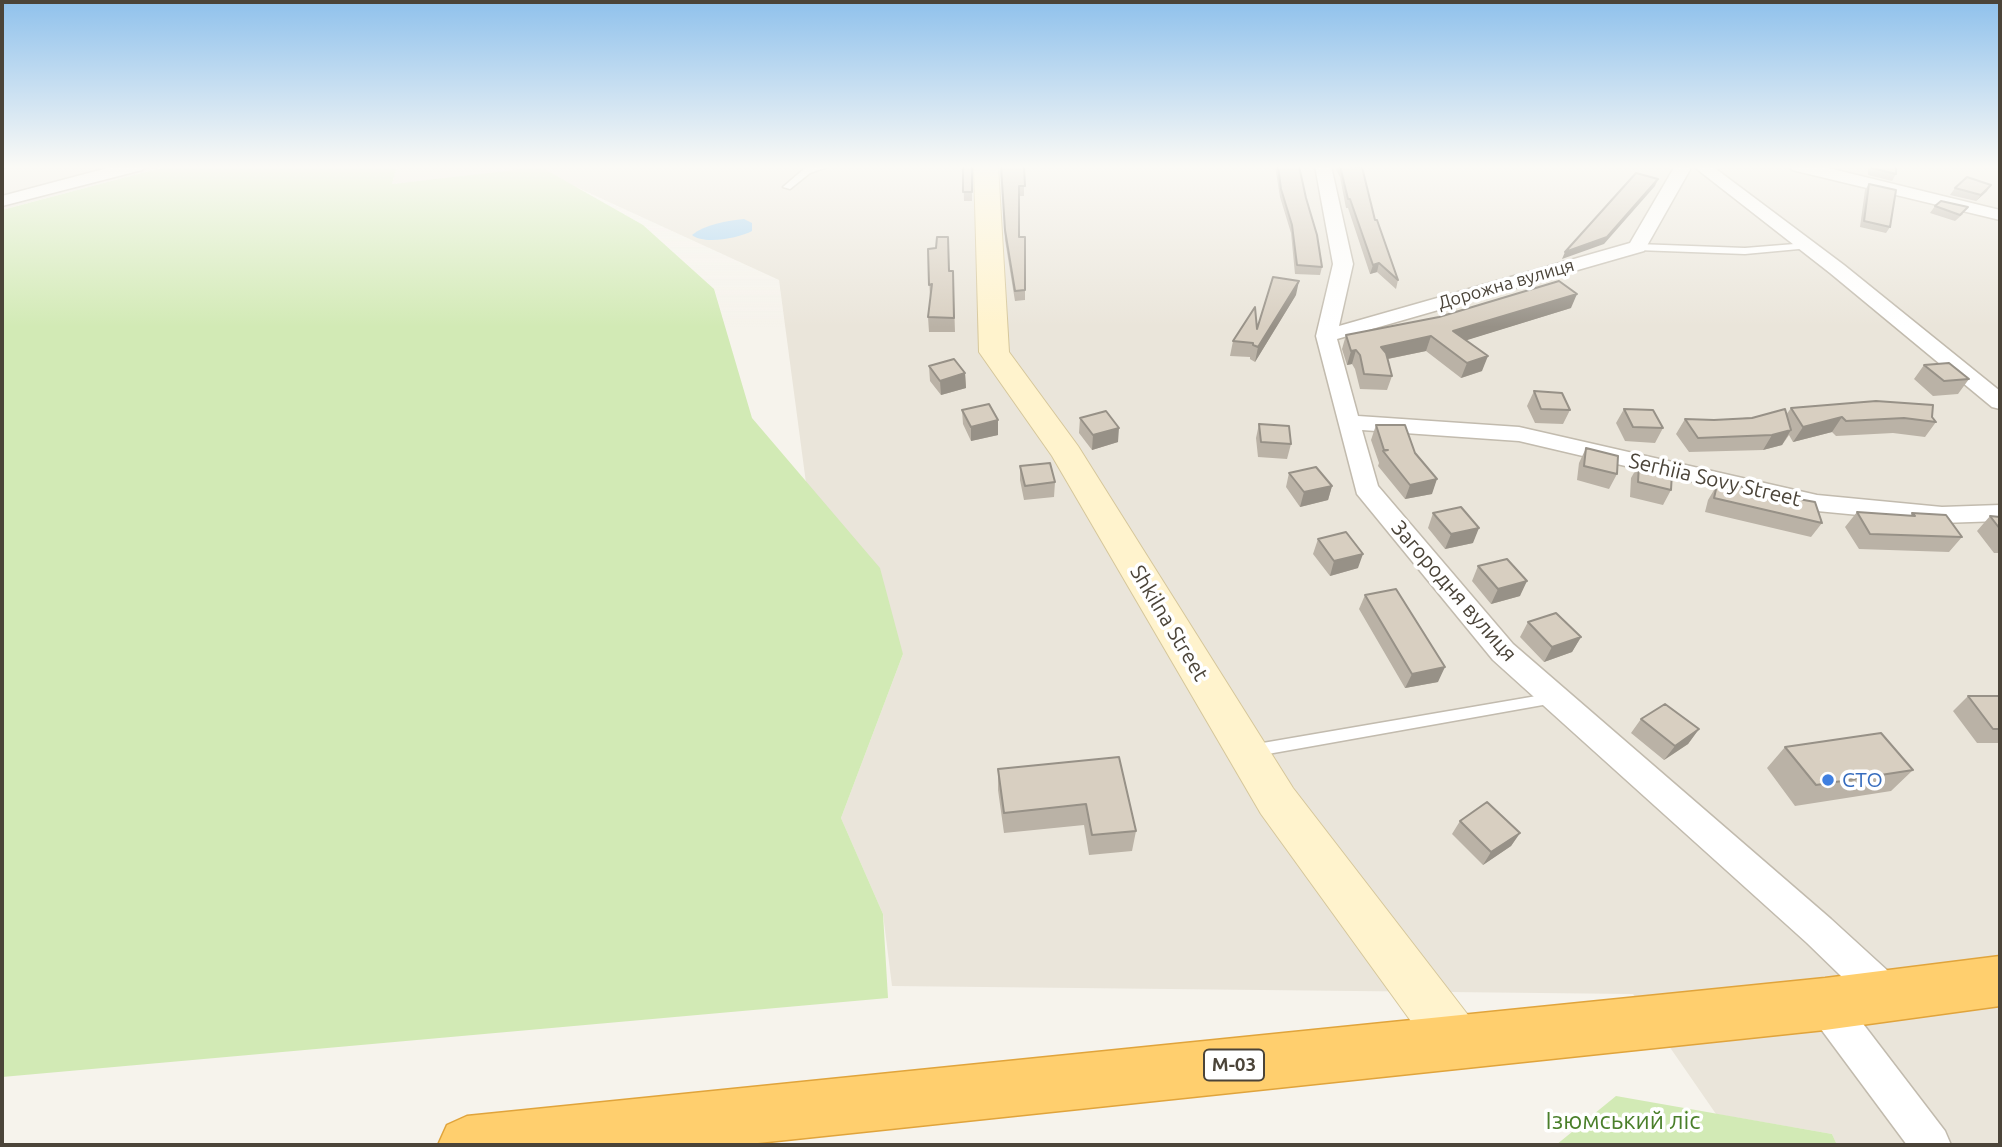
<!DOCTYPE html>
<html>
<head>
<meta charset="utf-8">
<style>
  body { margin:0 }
  #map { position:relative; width:2002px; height:1147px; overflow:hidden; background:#f6f3ec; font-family:Ubuntu,sans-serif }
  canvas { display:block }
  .frame { position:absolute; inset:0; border:4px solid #4b4439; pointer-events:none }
</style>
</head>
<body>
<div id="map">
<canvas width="2002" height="1147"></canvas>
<div class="frame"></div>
</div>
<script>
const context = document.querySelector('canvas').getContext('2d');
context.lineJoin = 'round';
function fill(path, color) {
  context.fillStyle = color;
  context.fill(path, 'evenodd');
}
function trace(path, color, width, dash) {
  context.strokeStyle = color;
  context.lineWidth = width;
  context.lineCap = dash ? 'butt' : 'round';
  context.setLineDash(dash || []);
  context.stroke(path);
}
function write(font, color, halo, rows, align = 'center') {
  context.font = font + ' Ubuntu,sans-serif';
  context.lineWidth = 7;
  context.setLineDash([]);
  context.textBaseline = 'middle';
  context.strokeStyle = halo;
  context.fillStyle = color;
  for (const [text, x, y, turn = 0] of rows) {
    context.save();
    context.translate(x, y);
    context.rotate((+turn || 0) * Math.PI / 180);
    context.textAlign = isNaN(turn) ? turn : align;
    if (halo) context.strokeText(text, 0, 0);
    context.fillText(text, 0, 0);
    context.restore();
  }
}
fill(new Path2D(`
  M 2,166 L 168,166 L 2,210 Z
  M 397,166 L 2000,166 L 2000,1145 L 1837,1145 L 1832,1134 L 1716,1114 L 1633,994 L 892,986 L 883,914 L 841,818 L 903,654 L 808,498 L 779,280 L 539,170 L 392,184 Z`), '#eae5da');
fill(new Path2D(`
  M 168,166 L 397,166 L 392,184 L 541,167 L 643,225 L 714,289 L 752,418 L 880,568 L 903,654 L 841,818 L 883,914 L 888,998 L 2,1077 L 2,210 Z
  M 1616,1096 L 1832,1134 L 1837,1145 L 1556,1145 Z`), '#d2eab5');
fill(new Path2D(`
  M 744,219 L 752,223 L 752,231 C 739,238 704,245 692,235 C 705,224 727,221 744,219 Z`), '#a9d4f2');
const lane = new Path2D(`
  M 816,166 L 830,166 L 810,173 L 790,189 L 783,187 L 804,169 Z
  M 1807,243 L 1810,244 L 1810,248 L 1745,254 L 1637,250 L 1633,247 L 1637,244 L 1745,248 Z
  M 1554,693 L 1559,694 L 1561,698 L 1559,702 L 1554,703 L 1251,757 L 1246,755 L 1244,751 L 1246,747 L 1251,745 Z`);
const street = new Path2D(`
  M 115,166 L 144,166 L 142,170 L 2,206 L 2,196 Z
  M 1315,166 L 1331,166 L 1353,264 L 1339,326 L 1630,243 L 1675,166 L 1692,166 L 1644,251 L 1337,339 L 1358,416 L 1519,427 L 1817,495 L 1942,507 L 2000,505 L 2000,521 L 1942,523 L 1817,511 L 1519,441 L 1362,430 L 1378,486 L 1513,644 L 1831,919 L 1900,982 L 1905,995 L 1900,1008 L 1887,1013 L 1874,1008 L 1807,943 L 1493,660 L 1357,494 L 1316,336 L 1333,264 Z
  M 1693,166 L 1712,166 L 1844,265 L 2000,391 L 2000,409 L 1992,407 L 1830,273 Z
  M 1790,166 L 1820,166 L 2000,210 L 2000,220 L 1792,170 Z
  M 1825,986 L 1838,991 L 1945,1131 L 1951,1145 L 1907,1145 L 1812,1017 L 1807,1004 L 1812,991 Z`);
const secondary = new Path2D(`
  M 974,166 L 998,166 L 1009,352 L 1078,446 L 1293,788 L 1475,1024 L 1483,1042 L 1475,1060 L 1457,1068 L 1439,1060 L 1261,814 L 1052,456 L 979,352 Z`);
const highway = new Path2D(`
  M 2000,956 L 2000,1006 L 1825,1030 L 739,1145 L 438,1145 L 447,1125 L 467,1116 L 1825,978 Z`);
trace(lane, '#c2bbae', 3);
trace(street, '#c2bbae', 3);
trace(secondary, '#d6c79b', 2);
trace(highway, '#e0a43c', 3);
fill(lane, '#fff');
fill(street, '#fff');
fill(secondary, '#fff3cd');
fill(highway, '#ffcf6e');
fill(new Path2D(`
  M 963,166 L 972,166 L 972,201 L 964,201 Z
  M 1001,166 L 1024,166 L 1024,196 L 1019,196 L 1019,237 L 1025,237 L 1025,300 L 1015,301 L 1005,240 Z
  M 1275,166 L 1299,166 L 1322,267 L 1320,275 L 1295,274 L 1291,233 L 1280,197 Z
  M 1334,166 L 1362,166 L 1375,220 L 1398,280 L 1396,289 L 1377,272 L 1370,274 L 1348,208 L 1346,208 L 1340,177 Z
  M 1868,166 L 1896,166 L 1896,174 L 1892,181 L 1868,175 Z
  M 1869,184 L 1890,227 L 1886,233 L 1860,227 L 1865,190 Z
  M 1955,188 L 1987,191 L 1976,201 L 1950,195 Z
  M 1935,206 L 1963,214 L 1955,221 L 1930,213 Z
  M 928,249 L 949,271 L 953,271 L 955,332 L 929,332 L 928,317 L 930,299 Z
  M 1296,295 L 1255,362 L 1250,359 L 1250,357 L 1230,356 L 1233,341 L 1257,329 Z
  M 1571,308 L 1466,340 L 1482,371 L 1461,378 L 1426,351 L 1388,359 L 1392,376 L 1387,390 L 1360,389 L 1355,369 L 1352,364 L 1347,365 L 1342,349 L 1346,335 Z
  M 1924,365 L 1969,379 L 1958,394 L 1933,396 L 1914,379 Z
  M 929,366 L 965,373 L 966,388 L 941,395 L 930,381 Z
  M 1534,391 L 1570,410 L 1563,424 L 1535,423 L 1527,406 Z
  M 1791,408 L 1932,417 L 1936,422 L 1925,437 L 1893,433 L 1836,436 L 1832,432 L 1793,442 L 1789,435 L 1782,445 L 1763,450 L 1689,452 L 1676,434 L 1685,419 L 1714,420 L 1786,415 Z
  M 1624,409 L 1663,428 L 1655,443 L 1625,441 L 1616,423 Z
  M 962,410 L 998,435 L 971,441 L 963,424 Z
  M 1080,418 L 1118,442 L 1092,450 L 1079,433 Z
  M 1259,424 L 1291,444 L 1287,459 L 1258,457 L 1256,438 Z
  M 1376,425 L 1432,494 L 1405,499 L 1378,466 L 1379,463 L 1371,440 Z
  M 1586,448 L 1617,474 L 1609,489 L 1577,480 L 1579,463 Z
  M 1639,464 L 1671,490 L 1663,505 L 1630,497 L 1631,478 Z
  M 1020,466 L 1055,482 L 1054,497 L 1024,500 L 1020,480 Z
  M 1289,473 L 1332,486 L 1328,500 L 1300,507 L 1286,487 Z
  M 1726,482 L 1822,523 L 1811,537 L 1705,512 L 1708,500 L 1717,485 L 1723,486 Z
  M 1857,512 L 1910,516 L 1912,513 L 1962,537 L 1949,552 L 1859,549 L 1845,527 Z
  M 1433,513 L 1473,543 L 1445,549 L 1428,528 Z
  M 1990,516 L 2000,517 L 2000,553 L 1994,553 L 1977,531 Z
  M 1318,539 L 1358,568 L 1330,576 L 1313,554 Z
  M 1478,566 L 1520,596 L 1491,604 L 1472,581 Z
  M 1365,595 L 1438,682 L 1405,688 L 1359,609 Z
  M 1528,622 L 1581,637 L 1572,652 L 1544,662 L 1520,637 Z
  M 1968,696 L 2000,696 L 2000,743 L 1977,743 L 1953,711 Z
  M 1641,719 L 1699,729 L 1688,744 L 1664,760 L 1631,733 Z
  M 1785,747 L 1913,770 L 1891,791 L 1795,806 L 1767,768 Z
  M 1119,757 L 1136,831 L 1132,851 L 1089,855 L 1084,825 L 1004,833 L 998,790 L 998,769 Z
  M 1460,821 L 1520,833 L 1511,846 L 1483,865 L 1452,834 Z`), '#bab2a6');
fill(new Path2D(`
  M 2,166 L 8,166 L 7,169 L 2,170 Z
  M 1658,179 L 1655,186 L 1604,244 L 1562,259 L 1565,252 Z
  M 1991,185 L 1987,191 L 1976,201 L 1981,195 Z
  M 1379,263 L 1377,272 L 1370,274 L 1373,265 Z
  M 1299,281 L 1296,295 L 1255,362 L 1258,347 Z
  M 1577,294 L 1571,308 L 1448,346 L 1453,331 Z
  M 1431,336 L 1426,351 L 1377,361 L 1381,347 Z
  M 1356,350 L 1352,364 L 1347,365 L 1351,351 Z
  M 1488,356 L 1482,371 L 1461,378 L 1467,363 Z
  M 965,373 L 966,388 L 941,395 L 940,381 Z
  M 1842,417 L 1832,432 L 1793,442 L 1803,427 Z
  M 998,420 L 998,435 L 971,441 L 971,427 Z
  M 1119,428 L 1118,442 L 1092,450 L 1093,435 Z
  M 1791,430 L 1782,445 L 1763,450 L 1772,435 Z
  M 1437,479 L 1432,494 L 1405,499 L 1410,485 Z
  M 1332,486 L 1328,500 L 1300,507 L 1304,492 Z
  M 1479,528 L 1473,543 L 1445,549 L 1451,534 Z
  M 1363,554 L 1358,568 L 1330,576 L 1334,561 Z
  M 1527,581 L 1520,596 L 1491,604 L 1498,589 Z
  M 1581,637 L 1572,652 L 1544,662 L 1552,647 Z
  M 1445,667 L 1438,682 L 1405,688 L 1412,674 Z
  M 1699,729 L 1688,744 L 1664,760 L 1675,746 Z
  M 1520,833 L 1511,846 L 1483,865 L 1491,852 Z`), '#979187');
const building = new Path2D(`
  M 963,166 L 972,166 L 972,192 L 963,192 Z
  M 1001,166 L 1024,166 L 1025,186 L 1019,186 L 1019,237 L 1025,237 L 1025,290 L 1015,291 L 1005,230 Z
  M 1278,166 L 1299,166 L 1306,198 L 1317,235 L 1322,267 L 1297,265 L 1292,225 L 1281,189 Z
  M 1340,166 L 1362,167 L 1375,220 L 1377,220 L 1398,280 L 1379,263 L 1373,265 L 1350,199 L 1348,199 Z
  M 1872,166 L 1896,166 L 1896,174 L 1872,168 Z
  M 1636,173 L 1658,179 L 1607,237 L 1565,252 Z
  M 1967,177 L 1991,185 L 1981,195 L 1955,188 Z
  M 1869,184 L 1896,190 L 1890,227 L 1864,221 Z
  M 1941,201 L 1968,207 L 1960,215 L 1935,206 Z
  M 937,237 L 948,237 L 949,271 L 953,271 L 954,318 L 928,317 L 932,284 L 929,285 L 928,249 L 936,248 Z
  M 1273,277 L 1299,281 L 1258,347 L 1253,345 L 1253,343 L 1233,341 L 1255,307 L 1257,329 Z
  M 1559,281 L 1577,294 L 1453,331 L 1488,356 L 1467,363 L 1431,336 L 1381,347 L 1386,353 L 1392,376 L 1364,374 L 1360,355 L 1356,350 L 1351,351 L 1346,335 L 1439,317 Z
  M 954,359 L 965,373 L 940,381 L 929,366 Z
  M 1949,363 L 1969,379 L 1944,381 L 1924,365 Z
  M 1534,391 L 1562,393 L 1570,410 L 1541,409 Z
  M 1876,401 L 1933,405 L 1932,417 L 1936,422 L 1904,418 L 1846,421 L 1842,417 L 1803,427 L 1791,408 Z
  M 989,404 L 998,420 L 971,427 L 962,410 Z
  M 1624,409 L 1653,410 L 1663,428 L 1633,427 Z
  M 1785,409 L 1791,430 L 1772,435 L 1698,438 L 1685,419 L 1714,420 L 1752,418 Z
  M 1106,411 L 1119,428 L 1093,435 L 1080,418 Z
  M 1259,424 L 1289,426 L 1291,444 L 1261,442 Z
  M 1376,425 L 1405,425 L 1415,453 L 1437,479 L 1410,485 L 1383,451 L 1388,450 L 1384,450 Z
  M 1586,448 L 1618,456 L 1617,474 L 1584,466 Z
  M 1050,463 L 1055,482 L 1025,486 L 1020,466 Z
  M 1639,464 L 1672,472 L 1671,490 L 1638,482 Z
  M 1316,467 L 1332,486 L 1304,492 L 1289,473 Z
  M 1726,482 L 1760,492 L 1815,502 L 1822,523 L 1714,498 L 1717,485 L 1726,486 Z
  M 1461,507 L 1479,528 L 1451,534 L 1433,513 Z
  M 1857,512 L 1915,516 L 1912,513 L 1946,515 L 1962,537 L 1870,534 Z
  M 1990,516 L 2000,517 L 2000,529 Z
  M 1346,532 L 1363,554 L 1334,561 L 1318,539 Z
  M 1507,559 L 1527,581 L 1498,589 L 1478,566 Z
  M 1396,589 L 1445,667 L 1412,674 L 1365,595 Z
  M 1556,613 L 1581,637 L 1552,647 L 1528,622 Z
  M 1968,696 L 2000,696 L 2000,729 L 1993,729 Z
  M 1665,704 L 1699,729 L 1675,746 L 1641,719 Z
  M 1881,733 L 1913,770 L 1816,785 L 1785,747 Z
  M 1119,757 L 1136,831 L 1092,835 L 1086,804 L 1004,813 L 998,769 Z
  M 1487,802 L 1520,833 L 1491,852 L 1460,821 Z`);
fill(building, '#d8cfc1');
trace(building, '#979187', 2);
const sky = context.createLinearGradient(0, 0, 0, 327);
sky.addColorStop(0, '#8fc1ec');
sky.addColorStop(0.51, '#fbfaf6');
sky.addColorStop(1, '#fbfaf600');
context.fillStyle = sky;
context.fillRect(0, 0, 2002, 327);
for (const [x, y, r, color] of [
  [1828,780,7,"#3f7fe0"]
]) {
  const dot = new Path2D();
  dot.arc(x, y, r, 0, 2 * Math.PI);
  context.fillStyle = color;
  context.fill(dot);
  trace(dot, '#fff', 2.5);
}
write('18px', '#4b4439', '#fff', [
  ["Дорожна вулиця",1506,284,-16]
]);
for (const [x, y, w] of [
  [1234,1065,60]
]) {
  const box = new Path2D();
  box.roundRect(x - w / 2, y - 15.5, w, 31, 5);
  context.fillStyle = '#fff';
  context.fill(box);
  trace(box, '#4b4439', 2);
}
write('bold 19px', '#4b4439', null, [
  ["М-03",1234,1065]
]);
write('21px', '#4b4439', '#fff', [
  ["Serhiia Sovy Street",1715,480,13],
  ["Загородня вулиця",1454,591,49],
  ["Shkilna Street",1169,623,59]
]);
write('21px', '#366cbe', '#fff', [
  ["СТО",1842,780]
], 'left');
write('24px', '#4a7f2a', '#fff', [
  ["Ізюмський ліс",1623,1121]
]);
</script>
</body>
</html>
